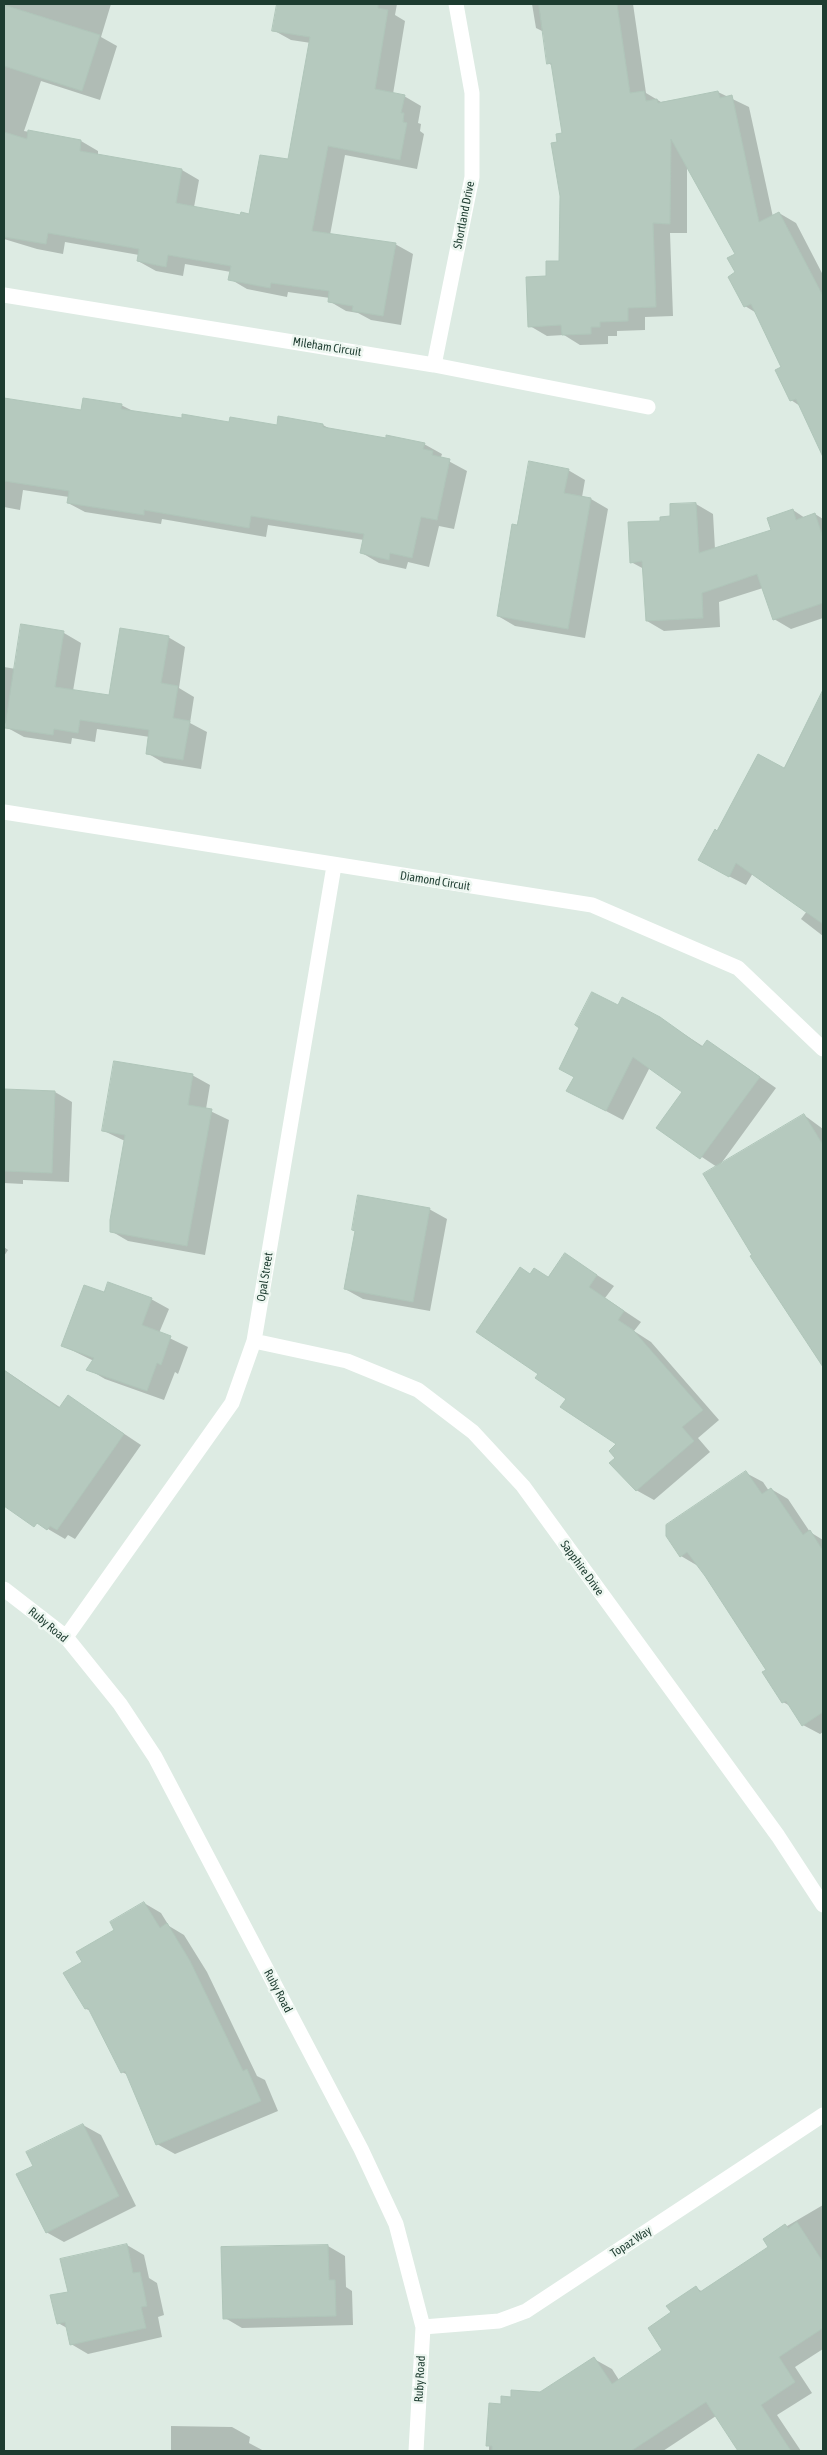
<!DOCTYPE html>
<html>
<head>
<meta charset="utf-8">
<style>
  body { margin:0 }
  #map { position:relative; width:827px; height:2455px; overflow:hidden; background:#ddebe3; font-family:"Asap Condensed",sans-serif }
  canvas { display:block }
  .frame { position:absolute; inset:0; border:5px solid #1d3c30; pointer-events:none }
</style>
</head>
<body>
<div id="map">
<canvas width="827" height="2455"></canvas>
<div class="frame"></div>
</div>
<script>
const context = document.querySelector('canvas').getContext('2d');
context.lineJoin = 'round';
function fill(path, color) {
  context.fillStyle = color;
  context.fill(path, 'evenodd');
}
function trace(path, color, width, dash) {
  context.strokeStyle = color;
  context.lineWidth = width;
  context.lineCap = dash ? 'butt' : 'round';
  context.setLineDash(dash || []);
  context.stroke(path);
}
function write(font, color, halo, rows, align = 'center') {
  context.font = font + ' "Asap Condensed",sans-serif';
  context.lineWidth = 5;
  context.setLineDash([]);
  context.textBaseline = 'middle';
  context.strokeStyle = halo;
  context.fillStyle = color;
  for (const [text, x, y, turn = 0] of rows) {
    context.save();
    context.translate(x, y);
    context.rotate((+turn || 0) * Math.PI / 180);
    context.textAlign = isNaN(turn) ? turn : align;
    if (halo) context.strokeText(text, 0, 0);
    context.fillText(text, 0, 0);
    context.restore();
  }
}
fill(new Path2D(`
  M 4,4 L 111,4 L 101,37 L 117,46 L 100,100 L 41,81 L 24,131 L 81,141 L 98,151 L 98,156 L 182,170 L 199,180 L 194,207 L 241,216 L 250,215 L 289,161 L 311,43 L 291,40 L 273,30 L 278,4 L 397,4 L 395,15 L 405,21 L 393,94 L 404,96 L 421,106 L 418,123 L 421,124 L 420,131 L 424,134 L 417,169 L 345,155 L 330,235 L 395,244 L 413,254 L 401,325 L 371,320 L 358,313 L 346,311 L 329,301 L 330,298 L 288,292 L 287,297 L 247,289 L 230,279 L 231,272 L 185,264 L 183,276 L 156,271 L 138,261 L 139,255 L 65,242 L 63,254 L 37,249 L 4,239 Z
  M 532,4 L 633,4 L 646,93 L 661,102 L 718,92 L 749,107 L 773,217 L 779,213 L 796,223 L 823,275 L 823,434 L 811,427 L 800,406 L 791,400 L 783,367 L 758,314 L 745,306 L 736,273 L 737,254 L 687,166 L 687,233 L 670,233 L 673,316 L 645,317 L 645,330 L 617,331 L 617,336 L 608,336 L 608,344 L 580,345 L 564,335 L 547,336 L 530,326 L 547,277 L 560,262 L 561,196 L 559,143 L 564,134 L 553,66 L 548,63 L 544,32 L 536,28 Z
  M 4,399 L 82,411 L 121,405 L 135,412 L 183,420 L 278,426 L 323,425 L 332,430 L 424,444 L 442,454 L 441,457 L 467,471 L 454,529 L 439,526 L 429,567 L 408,562 L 406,569 L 379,563 L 362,553 L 364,540 L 268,525 L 266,537 L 162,519 L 161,524 L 85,512 L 68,503 L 69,497 L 23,490 L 20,510 L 4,507 Z
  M 568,470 L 585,480 L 582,497 L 591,499 L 608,509 L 585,638 L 515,626 L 498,616 L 518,526 Z
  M 696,504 L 713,514 L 715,549 L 773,531 L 793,510 L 805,518 L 815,514 L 823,519 L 823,618 L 791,629 L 774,619 L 763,588 L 719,602 L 720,627 L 664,631 L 647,621 L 644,569 L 631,562 L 661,522 Z
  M 22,626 L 64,633 L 81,643 L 73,691 L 110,697 L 168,637 L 185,647 L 179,688 L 194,697 L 190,723 L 207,732 L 201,769 L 164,763 L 147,753 L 150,737 L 97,729 L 95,742 L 72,738 L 71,744 L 24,737 L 6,727 L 7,723 L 4,723 L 4,667 L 16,669 Z
  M 817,706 L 823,709 L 823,936 L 801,919 L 807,911 L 753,873 L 746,885 L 717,870 L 718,832 L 785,769 Z
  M 619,1007 L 659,1018 L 704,1047 L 724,1052 L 776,1088 L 720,1165 L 804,1115 L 823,1129 L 823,1364 L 754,1255 L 717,1167 L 658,1128 L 684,1091 L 650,1067 L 623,1120 L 568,1091 Z
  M 192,1075 L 210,1085 L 206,1109 L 229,1120 L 205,1255 L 128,1241 L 111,1231 L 125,1141 L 104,1131 Z
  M 4,1090 L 55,1092 L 72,1102 L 69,1182 L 23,1180 L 23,1184 L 4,1183 Z
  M 429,1209 L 447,1219 L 430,1311 L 363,1299 L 345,1289 Z
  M 4,1247 L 8,1250 L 4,1256 Z
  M 566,1255 L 614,1286 L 605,1298 L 641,1322 L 634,1331 L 651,1342 L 719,1420 L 698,1438 L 710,1452 L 654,1500 L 636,1490 L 617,1458 L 618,1444 L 539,1374 L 531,1275 L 549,1278 Z
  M 104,1294 L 151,1299 L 169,1309 L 159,1333 L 188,1347 L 178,1374 L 175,1372 L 164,1400 L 105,1379 L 88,1369 L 94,1361 L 63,1346 Z
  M 4,1370 L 61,1408 L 69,1397 L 141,1445 L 75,1539 L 68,1535 L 65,1539 L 48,1529 L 23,1511 L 27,1506 L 4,1490 Z
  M 746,1473 L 763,1482 L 769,1491 L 771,1489 L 788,1499 L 810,1532 L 823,1540 L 823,1732 L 820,1734 L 803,1725 L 792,1707 L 783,1702 L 767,1670 L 706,1575 L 698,1566 L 681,1556 L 667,1535 Z
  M 144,1903 L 161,1913 L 169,1926 L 184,1935 L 207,1972 L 257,2076 L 265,2080 L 278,2111 L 175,2154 L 157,2144 L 128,2075 L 122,2072 L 91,2011 L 86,2009 L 84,1963 Z
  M 83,2125 L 101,2135 L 136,2206 L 64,2242 L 46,2232 L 34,2167 Z
  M 823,2205 L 823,2349 L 795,2367 L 812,2393 L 777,2415 L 801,2451 L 739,2451 L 716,2416 L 663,2451 L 489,2451 L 490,2405 L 502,2405 L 512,2398 L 541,2393 L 594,2359 L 612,2369 L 619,2380 L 664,2351 L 672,2313 L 696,2288 L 703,2292 L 770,2247 L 765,2239 Z
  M 127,2245 L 144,2255 L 149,2278 L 157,2283 L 164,2315 L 158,2317 L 162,2337 L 88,2354 L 71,2344 L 67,2328 L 58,2323 L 69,2292 Z
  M 328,2246 L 345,2256 L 346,2287 L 352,2291 L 353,2325 L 242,2328 L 225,2318 Z
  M 171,2426 L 232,2427 L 250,2437 L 249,2443 L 264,2451 L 171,2451 Z`), '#0003');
const building = new Path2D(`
  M 277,4 L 378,4 L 378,8 L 388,10 L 375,89 L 405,95 L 401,113 L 404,113 L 403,122 L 407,123 L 400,160 L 328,146 L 312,231 L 396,243 L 383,316 L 352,311 L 353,306 L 328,302 L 329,291 L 271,283 L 270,288 L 228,280 L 231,266 L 168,255 L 166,267 L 137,261 L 139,249 L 48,233 L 46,244 L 4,237 L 4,132 L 27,139 L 28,130 L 81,140 L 80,151 L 182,169 L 176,203 L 240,215 L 241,212 L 249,214 L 260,155 L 288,159 L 310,37 L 272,31 Z
  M 539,4 L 617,4 L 630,93 L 644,91 L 646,101 L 657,99 L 658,103 L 718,91 L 720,98 L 732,95 L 759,222 L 779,212 L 823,296 L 823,457 L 796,399 L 790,401 L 775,370 L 781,367 L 751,304 L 744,307 L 728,277 L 735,272 L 727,258 L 735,254 L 671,139 L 670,224 L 653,223 L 656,307 L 628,308 L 628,321 L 600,322 L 600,327 L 591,327 L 591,334 L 562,335 L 561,325 L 528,327 L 526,277 L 546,276 L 546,261 L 559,261 L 560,196 L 551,143 L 557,142 L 556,134 L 562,133 L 551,63 L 547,64 Z
  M 4,5 L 100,35 L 82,91 L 4,66 Z
  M 4,398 L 81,410 L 83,398 L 122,404 L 121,409 L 182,418 L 182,414 L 229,422 L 230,417 L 277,425 L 278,416 L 323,424 L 323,427 L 386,438 L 386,435 L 425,443 L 423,449 L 433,451 L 432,455 L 450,459 L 437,520 L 421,517 L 412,558 L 390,553 L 389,560 L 360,553 L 364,534 L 251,516 L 249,528 L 144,510 L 144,515 L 67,503 L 69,491 L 4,481 Z
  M 529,461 L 569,469 L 564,493 L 591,498 L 568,629 L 497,616 L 512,524 L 517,525 Z
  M 696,503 L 699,553 L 771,530 L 767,518 L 793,509 L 796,520 L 815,513 L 823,538 L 823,603 L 773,620 L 757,574 L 702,593 L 703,618 L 646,621 L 642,561 L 630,563 L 628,522 L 660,521 L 660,517 L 670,516 L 670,504 Z
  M 21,624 L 64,631 L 55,687 L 109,695 L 120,628 L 169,636 L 161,683 L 178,686 L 173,718 L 190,721 L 183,760 L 146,754 L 149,730 L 80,720 L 78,733 L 54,729 L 53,735 L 5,728 Z
  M 823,690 L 823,924 L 736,863 L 729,877 L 698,860 L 715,829 L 717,831 L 758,754 L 784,768 Z
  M 592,992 L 618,1005 L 622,997 L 660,1017 L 702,1047 L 707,1040 L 760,1077 L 700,1159 L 656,1128 L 682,1092 L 633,1057 L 606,1111 L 566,1091 L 574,1077 L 559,1069 L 579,1028 L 575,1025 Z
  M 114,1061 L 193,1074 L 188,1105 L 212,1109 L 187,1246 L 110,1232 L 110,1220 L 125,1135 L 102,1131 Z
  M 4,1089 L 55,1091 L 52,1173 L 4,1171 Z
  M 804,1114 L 823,1145 L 823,1367 L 750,1256 L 752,1255 L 703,1174 Z
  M 358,1195 L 430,1208 L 413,1302 L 344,1289 L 355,1231 L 352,1230 Z
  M 565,1253 L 597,1275 L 589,1287 L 624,1311 L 618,1320 L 633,1330 L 703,1410 L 682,1427 L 694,1441 L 636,1491 L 609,1463 L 615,1458 L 609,1451 L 616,1444 L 560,1407 L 566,1399 L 535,1378 L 538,1374 L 476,1332 L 520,1267 L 530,1274 L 534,1268 L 548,1277 Z
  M 108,1282 L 152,1298 L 142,1325 L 171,1336 L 161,1365 L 157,1363 L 147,1391 L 86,1370 L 94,1358 L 61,1346 L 84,1285 L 104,1292 Z
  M 4,1370 L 59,1408 L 68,1395 L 124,1434 L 57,1530 L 50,1526 L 47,1530 L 37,1523 L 34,1527 L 4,1506 Z
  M 746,1471 L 762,1494 L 771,1488 L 803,1535 L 810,1530 L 823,1551 L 823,1712 L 802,1726 L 786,1701 L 782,1703 L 762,1672 L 766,1670 L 705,1576 L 687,1552 L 680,1557 L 666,1536 L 666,1525 Z
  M 144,1902 L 160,1928 L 167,1923 L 190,1961 L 243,2071 L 247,2069 L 261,2101 L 156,2145 L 125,2071 L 121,2073 L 88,2008 L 85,2009 L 63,1973 L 82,1962 L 76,1952 L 114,1930 L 110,1922 Z
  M 83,2124 L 119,2196 L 46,2233 L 16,2174 L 33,2166 L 26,2152 Z
  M 797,2222 L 823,2262 L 823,2328 L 779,2357 L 795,2382 L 761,2405 L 791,2451 L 738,2451 L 706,2402 L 631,2451 L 492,2451 L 492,2446 L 486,2446 L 489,2403 L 501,2404 L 501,2396 L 511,2397 L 511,2390 L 540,2392 L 594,2357 L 612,2384 L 662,2350 L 648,2328 L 671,2312 L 666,2306 L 696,2286 L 700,2292 L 768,2247 L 763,2239 L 785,2224 L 788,2228 Z
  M 127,2244 L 133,2273 L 140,2272 L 147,2306 L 141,2307 L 146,2328 L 70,2345 L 65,2322 L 57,2324 L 50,2295 L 68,2292 L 60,2259 Z
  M 328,2245 L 329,2280 L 335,2280 L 336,2316 L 223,2319 L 221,2247 Z`);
fill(building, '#b5c9be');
trace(building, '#afc5b9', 1);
trace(new Path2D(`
  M 4,295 L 434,365 L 648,407
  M 434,365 L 472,177 L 472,93 L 456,4
  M 4,812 L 592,905 L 738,968 L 823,1049
  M 254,1341 L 347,1361 L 418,1390 L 473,1432 L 523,1486 L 778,1836 L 823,1905
  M 4,1589 L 66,1637 L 120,1704 L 155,1757 L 361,2149 L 396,2224 L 423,2327 L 416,2451
  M 66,1637 L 232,1403 L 254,1341 L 334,866
  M 423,2327 L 499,2321 L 526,2311 L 823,2115`), '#fff', 15);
write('12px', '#1d3c30', '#eef7f1', [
  ["Shortland Drive",464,215,-79],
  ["Mileham Circuit",327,347,9],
  ["Diamond Circuit",435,881,9],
  ["Opal Street",265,1277,-81],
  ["Sapphire Drive",582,1568,54],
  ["Ruby Road",48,1625,40],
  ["Ruby Road",278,1991,62],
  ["Topaz Way",631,2242,-33],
  ["Ruby Road",420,2379,-87]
]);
</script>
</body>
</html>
